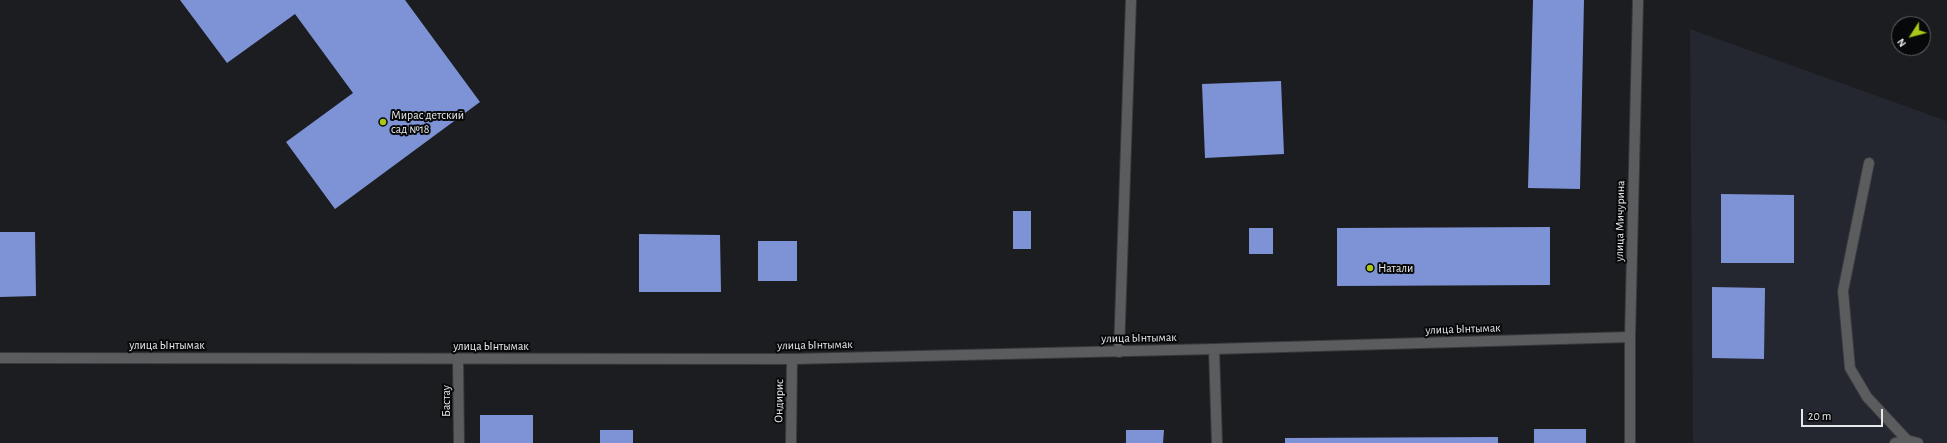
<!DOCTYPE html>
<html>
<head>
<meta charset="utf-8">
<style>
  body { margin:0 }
  #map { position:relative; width:1947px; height:443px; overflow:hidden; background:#1c1d21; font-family:"Alegreya Sans",sans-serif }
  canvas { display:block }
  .north { position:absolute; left:1891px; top:16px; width:40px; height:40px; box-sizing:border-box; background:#070809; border:1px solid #616263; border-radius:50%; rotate:234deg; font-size:11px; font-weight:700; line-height:16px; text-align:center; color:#e7e8ea }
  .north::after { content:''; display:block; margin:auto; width:14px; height:18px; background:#aac718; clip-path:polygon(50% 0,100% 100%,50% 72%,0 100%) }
  .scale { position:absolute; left:1801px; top:409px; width:82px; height:18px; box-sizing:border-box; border:2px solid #e7e8ea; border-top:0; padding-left:5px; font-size:12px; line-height:14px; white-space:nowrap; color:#e7e8ea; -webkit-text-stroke:3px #070809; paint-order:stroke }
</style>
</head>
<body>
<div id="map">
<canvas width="1947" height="443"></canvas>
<div class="north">N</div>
<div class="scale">20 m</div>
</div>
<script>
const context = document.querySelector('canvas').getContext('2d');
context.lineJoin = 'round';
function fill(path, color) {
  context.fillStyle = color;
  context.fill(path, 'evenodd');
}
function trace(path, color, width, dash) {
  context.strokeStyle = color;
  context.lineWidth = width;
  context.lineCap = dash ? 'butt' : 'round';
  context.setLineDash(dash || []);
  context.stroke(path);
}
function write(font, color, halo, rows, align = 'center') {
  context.font = font + ' "Alegreya Sans",sans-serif';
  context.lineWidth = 4;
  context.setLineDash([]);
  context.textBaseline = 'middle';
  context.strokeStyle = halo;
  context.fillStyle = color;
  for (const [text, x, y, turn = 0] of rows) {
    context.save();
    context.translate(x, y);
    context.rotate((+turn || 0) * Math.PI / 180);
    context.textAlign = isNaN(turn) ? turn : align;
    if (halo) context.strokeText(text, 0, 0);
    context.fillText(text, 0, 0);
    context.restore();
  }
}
fill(new Path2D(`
  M 1690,29 L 1947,121 L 1947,443 L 1693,443 Z`), '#252730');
fill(new Path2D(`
  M 180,0 L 405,0 L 480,102 L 335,209 L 286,142 L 353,93 L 295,14 L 227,63 Z
  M 1533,0 L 1584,0 L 1580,189 L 1528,188 Z
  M 1281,81 L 1284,154 L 1205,158 L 1202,84 Z
  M 1721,194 L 1794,195 L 1794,263 L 1721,263 Z
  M 1013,211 L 1031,211 L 1031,249 L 1013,249 Z
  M 1550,227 L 1550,285 L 1337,286 L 1337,228 Z
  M 1249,228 L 1273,228 L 1273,254 L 1249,254 Z
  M 0,232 L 35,232 L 36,296 L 0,297 Z
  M 639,234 L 720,235 L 721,292 L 639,292 Z
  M 758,241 L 797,241 L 797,281 L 758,281 Z
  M 1712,287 L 1765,288 L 1764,359 L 1712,358 Z
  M 480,415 L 533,415 L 533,443 L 480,443 Z
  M 1534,429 L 1586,429 L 1586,443 L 1534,443 Z
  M 600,430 L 633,430 L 633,443 L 600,443 Z
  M 1126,430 L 1164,430 L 1163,443 L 1126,443 Z
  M 1498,437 L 1498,443 L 1285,443 L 1285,438 Z`), '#7e93d6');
const service = new Path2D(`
  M 1869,163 L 1843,291 L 1850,368 L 1867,397 L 1907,440
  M 1119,352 L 1131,0
  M 1895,443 L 1907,440 L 1918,443`);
const minor = new Path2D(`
  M 1214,349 L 1217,443
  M 458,359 L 459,443
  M 791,443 L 792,359`);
const tertiary = new Path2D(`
  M 0,358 L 792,359 L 1214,349 L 1630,337
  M 1630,443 L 1630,337 L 1638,0`);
trace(service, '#38393d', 12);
trace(minor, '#38393d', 12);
trace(tertiary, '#38393d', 12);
trace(service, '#5b5c5d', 10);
trace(minor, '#5b5c5d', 10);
trace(tertiary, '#5b5c5d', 10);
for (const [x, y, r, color] of [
  [383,122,4,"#aac718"],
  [1370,268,4,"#aac718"]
]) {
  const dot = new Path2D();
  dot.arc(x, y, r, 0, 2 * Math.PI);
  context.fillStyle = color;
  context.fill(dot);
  trace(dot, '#070809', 1.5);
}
write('12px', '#e7e8ea', '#070809', [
  ["Мирас детский",391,115],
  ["сад №18",391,129],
  ["Натали",1378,268]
], 'left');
write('12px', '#e7e8ea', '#070809', [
  ["улица Мичурина",1620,221,-89],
  ["улица Ынтымак",1463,329,-2],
  ["улица Ынтымак",1139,338,-1],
  ["улица Ынтымак",167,345],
  ["улица Ынтымак",815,345,-1],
  ["улица Ынтымак",491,346],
  ["Бастау",446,401,-90],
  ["Ондирис",779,401,-89]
]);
</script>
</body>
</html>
